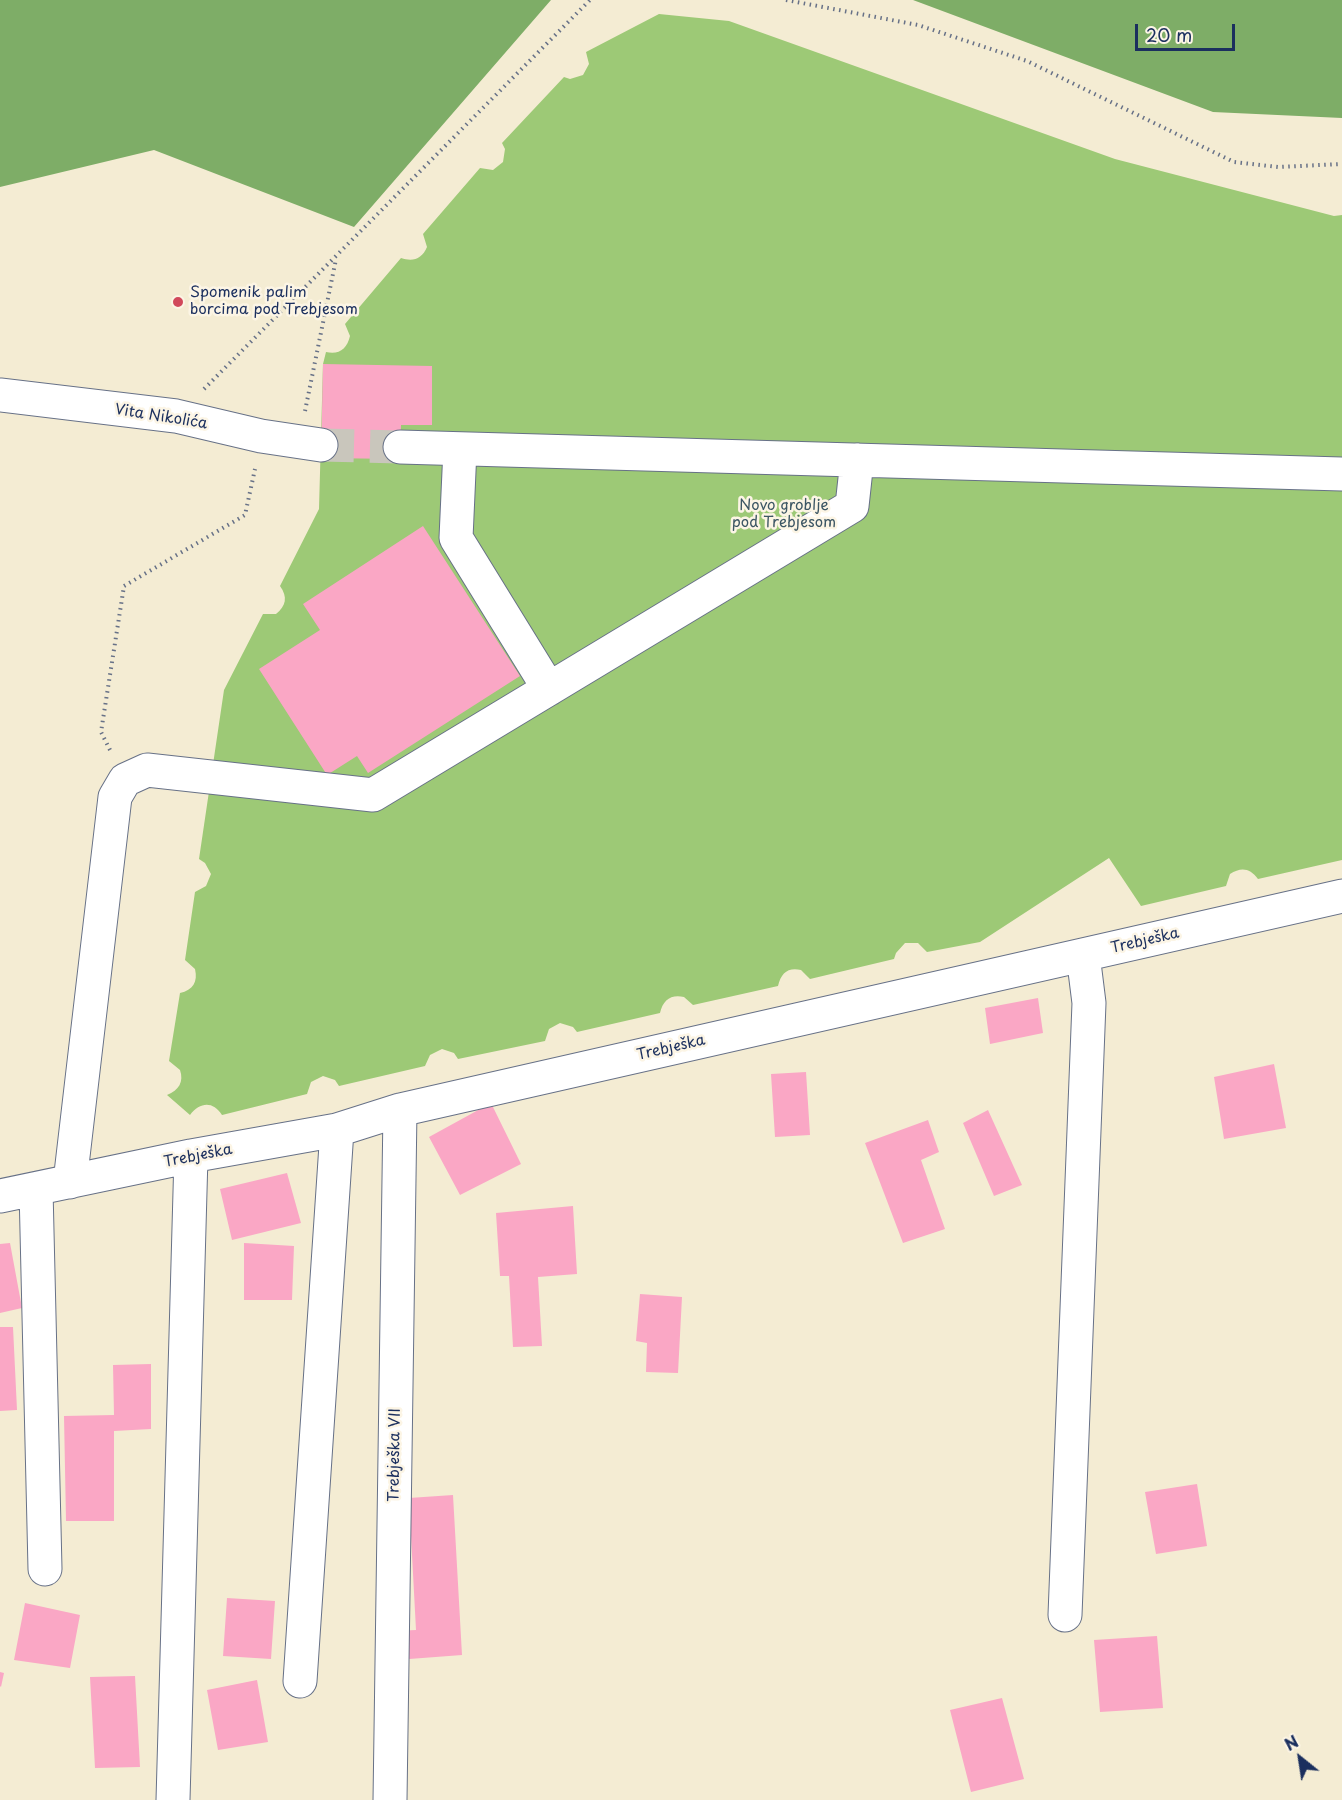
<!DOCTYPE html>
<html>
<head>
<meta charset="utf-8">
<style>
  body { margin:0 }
  #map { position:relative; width:1342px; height:1800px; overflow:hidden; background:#f4ecd3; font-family:"Playpen Sans",sans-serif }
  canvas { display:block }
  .north { position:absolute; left:1270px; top:1728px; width:60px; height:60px; -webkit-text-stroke:4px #fcf5e5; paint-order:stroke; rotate:330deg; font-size:16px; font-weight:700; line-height:24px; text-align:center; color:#1b2f5e }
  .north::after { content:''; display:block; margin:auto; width:21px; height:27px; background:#1b2f5e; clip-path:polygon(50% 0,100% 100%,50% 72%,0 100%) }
  .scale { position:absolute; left:1135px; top:24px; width:100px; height:27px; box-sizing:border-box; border:3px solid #1b2f5e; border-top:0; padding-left:8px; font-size:18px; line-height:21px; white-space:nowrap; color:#1b2f5e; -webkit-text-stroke:4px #fcf5e5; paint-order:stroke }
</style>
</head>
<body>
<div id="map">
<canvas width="1342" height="1800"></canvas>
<div class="north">N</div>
<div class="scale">20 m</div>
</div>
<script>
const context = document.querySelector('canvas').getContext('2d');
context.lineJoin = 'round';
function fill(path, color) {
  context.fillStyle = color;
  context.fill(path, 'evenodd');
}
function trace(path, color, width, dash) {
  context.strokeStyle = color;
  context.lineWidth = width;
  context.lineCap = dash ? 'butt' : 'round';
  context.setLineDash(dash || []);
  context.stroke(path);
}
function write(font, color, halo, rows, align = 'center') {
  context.font = font + ' "Playpen Sans",sans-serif';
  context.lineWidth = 5;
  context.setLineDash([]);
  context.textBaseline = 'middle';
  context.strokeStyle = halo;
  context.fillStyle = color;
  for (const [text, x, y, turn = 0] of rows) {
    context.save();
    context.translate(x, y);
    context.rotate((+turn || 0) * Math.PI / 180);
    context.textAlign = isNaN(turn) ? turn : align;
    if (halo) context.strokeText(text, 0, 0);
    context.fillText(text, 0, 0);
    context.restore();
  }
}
fill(new Path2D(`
  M 659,14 L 729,21 L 1115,159 L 1334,216 L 1342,215 L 1342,860 L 1258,879 C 1250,868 1241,867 1230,874 L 1226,886 L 1141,906 L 1109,858 L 980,942 L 927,952 L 918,943 L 905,943 L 896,953 L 894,959 L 810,979 L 801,970 C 788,967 781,973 778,986 L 693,1005 L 684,997 C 671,994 663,1000 660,1013 L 577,1032 L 573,1027 L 560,1023 L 549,1029 L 545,1041 L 458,1059 L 454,1053 L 442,1049 L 430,1055 L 425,1066 L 339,1086 L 335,1080 L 323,1076 L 311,1082 L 307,1094 L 222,1115 C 213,1101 200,1102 190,1115 L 167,1095 C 179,1090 184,1082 180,1070 L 169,1061 L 180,993 C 193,990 198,982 195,969 L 185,960 L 195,892 L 206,886 L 211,874 L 205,863 L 199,859 L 224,690 L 263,614 L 276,614 C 286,606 288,597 280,586 L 319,509 L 323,364 L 326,352 C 339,355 347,349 350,336 L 345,324 L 401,258 C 413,262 422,259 427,247 L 423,234 L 480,168 L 493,170 L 503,162 L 505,149 L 502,143 L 564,77 L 570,79 L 583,75 L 589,64 L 586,52 Z`), '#9dc976');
fill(new Path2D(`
  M 0,0 L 551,0 L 354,227 L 154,150 L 0,187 Z
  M 913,0 L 1342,0 L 1342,118 L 1213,112 Z`), '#7ead67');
fill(new Path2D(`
  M 323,364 L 432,366 L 432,425 L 401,425 L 400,459 L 321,458 Z
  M 423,526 L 520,676 L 368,773 L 357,756 L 327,775 L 259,669 L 320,630 L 303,604 Z
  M 1038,998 L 1043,1033 L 990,1044 L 985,1008 Z
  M 1274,1064 L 1286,1128 L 1224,1139 L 1214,1077 Z
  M 806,1072 L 810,1135 L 775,1137 L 771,1074 Z
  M 491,1103 L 521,1164 L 460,1195 L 429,1137 Z
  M 988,1110 L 1022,1185 L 994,1196 L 963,1123 Z
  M 928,1120 L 939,1152 L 921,1160 L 945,1229 L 903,1243 L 865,1143 Z
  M 287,1173 L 301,1223 L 232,1240 L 220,1189 Z
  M 573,1206 L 577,1274 L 538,1277 L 542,1346 L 513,1347 L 509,1276 L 500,1276 L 496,1213 Z
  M 10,1243 L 22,1308 L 0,1313 L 0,1244 Z
  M 244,1243 L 294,1246 L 292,1300 L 244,1300 Z
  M 640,1294 L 682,1297 L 678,1373 L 646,1372 L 647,1343 L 636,1341 Z
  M 0,1327 L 13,1327 L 17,1410 L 0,1411 Z
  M 151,1364 L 151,1429 L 114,1431 L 114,1521 L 66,1521 L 64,1416 L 114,1415 L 113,1365 Z
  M 1197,1484 L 1207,1546 L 1156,1554 L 1145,1492 Z
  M 453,1495 L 462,1655 L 396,1660 L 394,1631 L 416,1630 L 409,1498 Z
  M 227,1598 L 275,1601 L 271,1659 L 223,1656 Z
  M 25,1603 L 80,1615 L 70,1668 L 14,1660 Z
  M 1157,1636 L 1163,1708 L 1100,1712 L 1094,1640 Z
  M 0,1672 L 4,1673 L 1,1687 L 0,1686 Z
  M 135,1676 L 140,1767 L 95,1768 L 90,1677 Z
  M 257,1680 L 268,1742 L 218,1750 L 207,1690 Z
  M 1002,1698 L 1024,1779 L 971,1792 L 950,1710 Z`), '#faa7c5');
trace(new Path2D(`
  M 321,445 L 400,447`), '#c9c6bc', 33, [33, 16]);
const minor = new Path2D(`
  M 0,395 L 176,416 L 261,436 L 321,445
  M 400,447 L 1342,474
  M 460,449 L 456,538 L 549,689
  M 70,1182 L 115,797 L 125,780 L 147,770 L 373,795 L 852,506 L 857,460
  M 36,1189 L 45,1569
  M 0,1196 L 191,1156 L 337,1130 L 400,1110 L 1342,896
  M 1065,1615 L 1089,1003 L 1083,955
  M 300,1681 L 337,1130
  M 173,1800 L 191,1156
  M 390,1800 L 400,1110`);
trace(minor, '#677187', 35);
trace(new Path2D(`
  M 786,0 L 918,25 L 1027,61 L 1234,162 L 1278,167 L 1342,164
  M 204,389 L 590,0
  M 305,411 L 336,259
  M 110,750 L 101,732 L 124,586 L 245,515 L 255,469`), '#677187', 4, [1.5, 4.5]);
trace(minor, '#fff', 33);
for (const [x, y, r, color] of [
  [178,302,6,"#d1495b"]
]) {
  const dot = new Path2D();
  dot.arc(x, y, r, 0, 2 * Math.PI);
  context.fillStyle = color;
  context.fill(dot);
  trace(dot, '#fcf5e5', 2);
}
write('15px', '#1b2f5e', '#fcf5e5', [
  ["Spomenik palim",190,293],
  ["borcima pod Trebjesom",190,310]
], 'left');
write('15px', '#1b2f5e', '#fcf5e5', [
  ["Vita Nikolića",161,417,9],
  ["Trebješka",1145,941,-13],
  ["Trebješka",671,1048,-13],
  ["Trebješka",198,1156,-11],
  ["Trebješka VII",395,1455,-89]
]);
write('15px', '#3c5664', '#fcf5e5', [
  ["Novo groblje",784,506],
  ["pod Trebjesom",784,523]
]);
</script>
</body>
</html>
